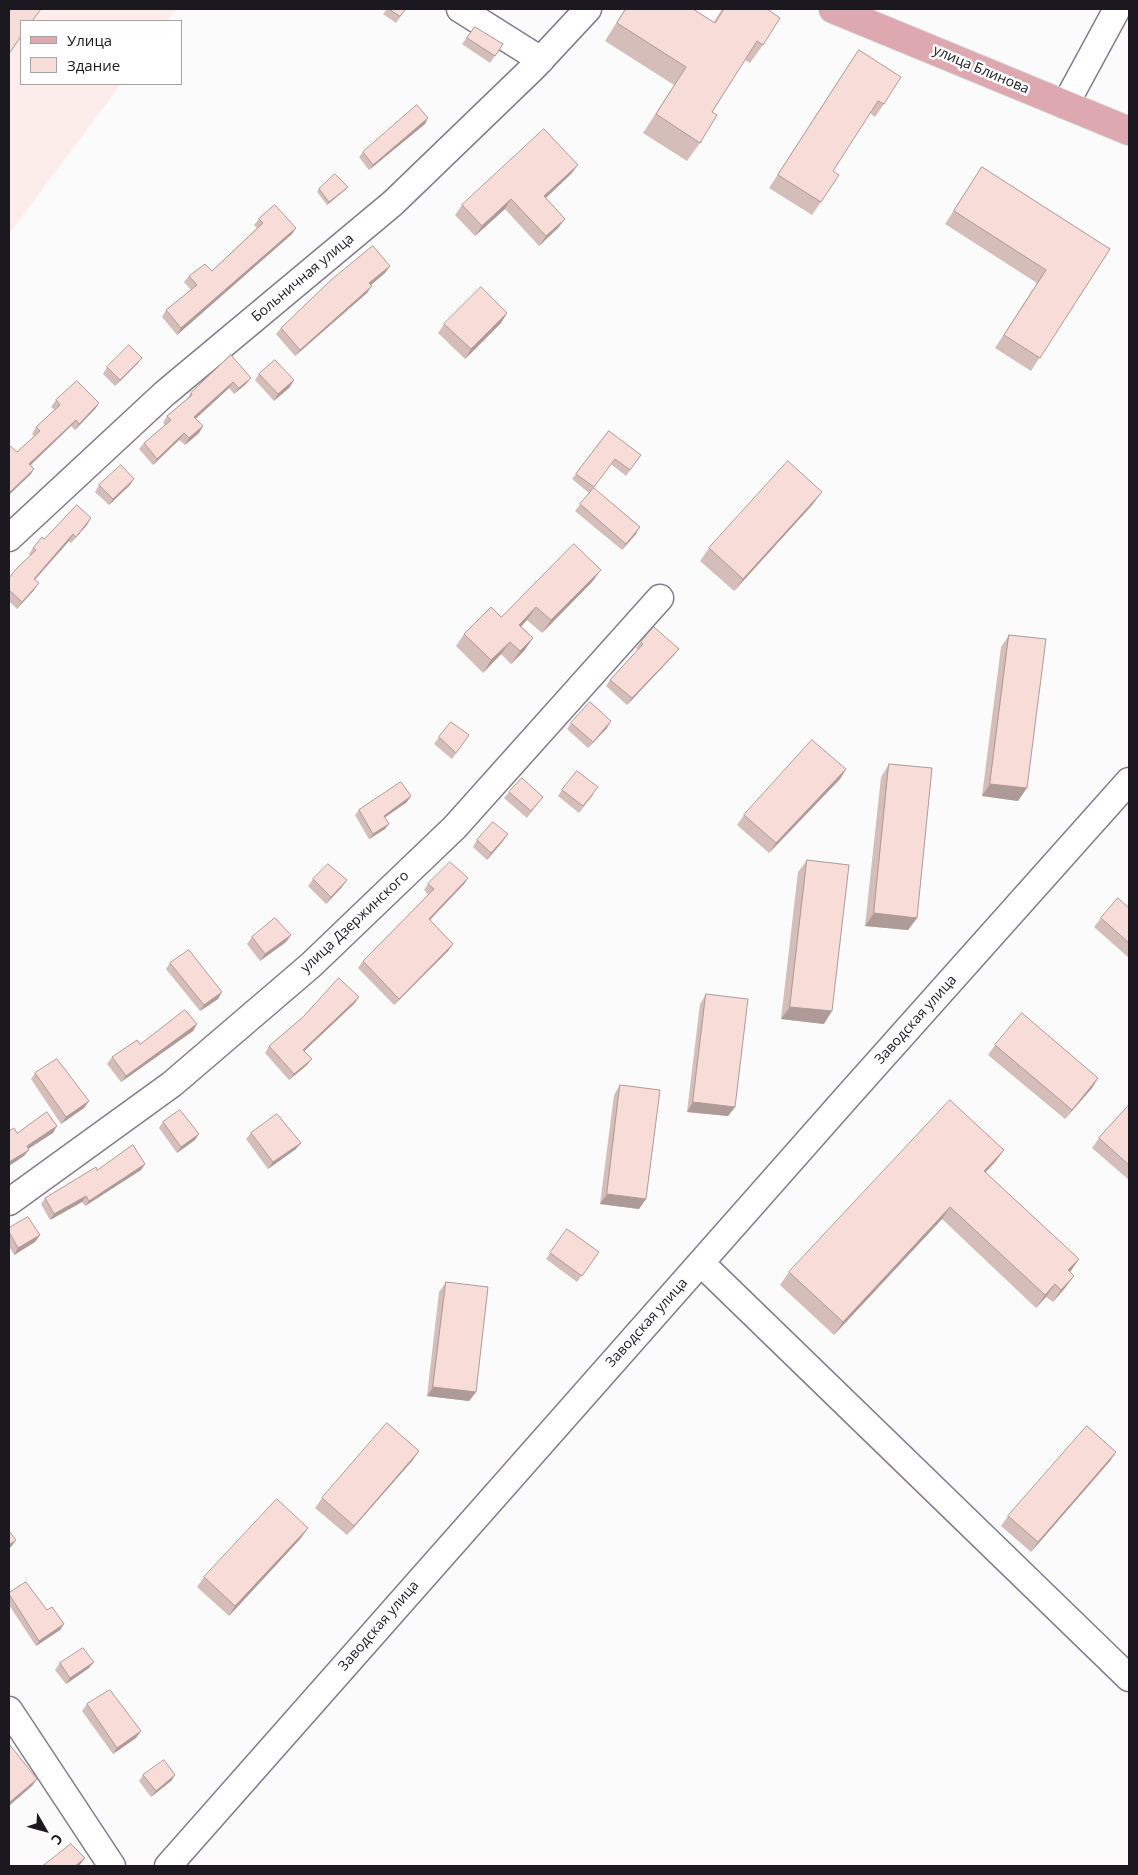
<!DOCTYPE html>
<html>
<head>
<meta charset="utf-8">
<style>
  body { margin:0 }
  #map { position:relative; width:1138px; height:1875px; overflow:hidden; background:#fbfbfb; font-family:"Open Sans",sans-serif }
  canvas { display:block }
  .frame { position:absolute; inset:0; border:10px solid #1b1820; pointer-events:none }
  .legend { position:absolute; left:20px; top:20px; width:162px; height:65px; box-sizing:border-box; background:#fff; border:1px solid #a4a3a6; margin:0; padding:6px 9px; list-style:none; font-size:15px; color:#1b1820 }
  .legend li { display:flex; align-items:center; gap:10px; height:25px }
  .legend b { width:25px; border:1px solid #a4a3a6 }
  .north { position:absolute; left:20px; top:1805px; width:50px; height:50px; -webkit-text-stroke:4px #fff; paint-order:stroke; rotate:128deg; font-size:14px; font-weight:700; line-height:20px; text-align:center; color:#1b1820 }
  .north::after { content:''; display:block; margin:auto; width:18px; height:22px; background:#1b1820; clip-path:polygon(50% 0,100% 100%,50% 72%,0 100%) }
</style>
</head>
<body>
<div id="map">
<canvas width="1138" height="1875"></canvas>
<div class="frame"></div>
<ul class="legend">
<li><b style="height:6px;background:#dda8af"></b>Улица</li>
<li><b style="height:14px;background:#f8dcd7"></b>Здание</li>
</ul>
<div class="north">С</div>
</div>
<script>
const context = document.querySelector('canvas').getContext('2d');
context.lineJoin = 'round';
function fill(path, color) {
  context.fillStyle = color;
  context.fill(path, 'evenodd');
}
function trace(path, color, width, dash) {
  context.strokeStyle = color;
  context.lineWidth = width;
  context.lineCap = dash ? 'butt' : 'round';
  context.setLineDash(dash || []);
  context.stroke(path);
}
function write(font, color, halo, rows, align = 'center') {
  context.font = font + ' "Open Sans",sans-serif';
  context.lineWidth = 5;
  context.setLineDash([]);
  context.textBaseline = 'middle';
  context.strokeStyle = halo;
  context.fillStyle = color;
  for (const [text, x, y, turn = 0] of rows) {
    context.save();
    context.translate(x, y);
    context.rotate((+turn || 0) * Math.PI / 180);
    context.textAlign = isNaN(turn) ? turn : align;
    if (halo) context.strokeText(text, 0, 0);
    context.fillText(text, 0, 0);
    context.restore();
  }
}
fill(new Path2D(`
  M 9,9 L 177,9 L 167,21 L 21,21 L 21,84 L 121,84 L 9,234 Z`), '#fdedea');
const minor = new Path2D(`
  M 460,9 L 541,60
  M 1065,105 L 1117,9
  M 9,538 L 164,394 L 393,203 L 533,68 L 588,9
  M 9,1202 L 172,1084 L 311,965 L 455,827 L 660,598
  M 701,1263 L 1129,1678
  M 9,1710 L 112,1866
  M 168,1866 L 847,1097 L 1129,781`);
const major = new Path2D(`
  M 833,9 L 1129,131`);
trace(minor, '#837b90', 29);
trace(major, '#d6d5d7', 30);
trace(minor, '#fff', 26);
trace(major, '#dda8af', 28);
fill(new Path2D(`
  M 387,9 L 406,9 L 396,23 L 383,14 Z
  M 625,9 L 693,9 L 714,22 L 722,9 L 767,9 L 763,45 L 750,63 L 745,60 L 712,112 L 700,143 L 687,161 L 643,133 L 674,85 L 605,41 Z
  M 475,27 L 503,44 L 490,63 L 462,44 Z
  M 859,50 L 884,104 L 875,117 L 870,113 L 833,171 L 821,202 L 812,215 L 769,188 Z
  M 425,124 L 369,170 L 359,157 L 363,152 Z
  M 578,165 L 571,174 L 546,198 L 565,219 L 558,228 L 539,246 L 505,209 L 475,236 L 455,215 L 462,205 Z
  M 982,167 L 1110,249 L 1031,371 L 995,348 L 1037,283 L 945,224 Z
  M 348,187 L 345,190 L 327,205 L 317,192 L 319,189 Z
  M 259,219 L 296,228 L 292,234 L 177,335 L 162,317 L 166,310 L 191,290 L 184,282 L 189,276 L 212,271 L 257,228 L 254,225 Z
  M 390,266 L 385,273 L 371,285 L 367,293 L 295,356 L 276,334 L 281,328 Z
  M 507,313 L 501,323 L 465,359 L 438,333 L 444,324 Z
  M 231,355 L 246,384 L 234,394 L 229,388 L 195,419 L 203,426 L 199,433 L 185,445 L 179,440 L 153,465 L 139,449 L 144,443 L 165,425 L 163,423 L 167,416 L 186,400 L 191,393 Z
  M 142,358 L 137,364 L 115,386 L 103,374 L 107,367 Z
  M 259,374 L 290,387 L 274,401 L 255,380 Z
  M 56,400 L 99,403 L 95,409 L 75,430 L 71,426 L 31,465 L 34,469 L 30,475 L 17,452 L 34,436 L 32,434 L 36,427 L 55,410 L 51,407 Z
  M 609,431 L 641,455 L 626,476 L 611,464 L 590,492 L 636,534 L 622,550 L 575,511 L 589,493 L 572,479 Z
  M 99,485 L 130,485 L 109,505 L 95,492 Z
  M 813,504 L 734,591 L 700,561 L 709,548 Z
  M 87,525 L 71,543 L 69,541 L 35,580 L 34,590 L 17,609 L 9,601 L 9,578 L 30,556 L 29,554 L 33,548 L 44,539 Z
  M 592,582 L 542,633 L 527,620 L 521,626 L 533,638 L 524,651 L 511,664 L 501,654 L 483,673 L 456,646 L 464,634 L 501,617 Z
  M 1009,635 L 1018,801 L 982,796 L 1001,647 Z
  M 641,642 L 674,655 L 627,705 L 606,686 L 610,680 L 638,650 L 636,648 Z
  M 571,723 L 607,728 L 588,748 L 567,729 Z
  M 469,735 L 452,759 L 434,744 L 439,737 Z
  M 889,764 L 917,918 L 908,930 L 865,926 L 881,777 Z
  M 846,769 L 840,779 L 769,853 L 737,825 L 744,815 Z
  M 562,790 L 594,794 L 579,813 L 558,796 Z
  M 509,792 L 543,797 L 527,818 L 504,798 Z
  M 407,802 L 385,817 L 385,829 L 369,839 L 355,815 L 359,810 Z
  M 508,834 L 503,841 L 487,860 L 473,847 L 477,840 Z
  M 807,860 L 824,1024 L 781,1019 L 798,872 Z
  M 468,878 L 464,884 L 430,920 L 453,944 L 448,951 L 394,1005 L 358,968 L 363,961 L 429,895 L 424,890 L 428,884 Z
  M 313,879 L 342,887 L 326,904 L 308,886 Z
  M 1129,908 L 1129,958 L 1094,927 L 1101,918 Z
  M 291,935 L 286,942 L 260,961 L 247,944 L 252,937 Z
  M 170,963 L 218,999 L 200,1011 L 166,969 Z
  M 706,994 L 735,1107 L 728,1116 L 687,1112 L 700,1004 Z
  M 359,997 L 354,1004 L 304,1051 L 307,1065 L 289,1080 L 265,1053 L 269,1046 Z
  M 197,1024 L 193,1031 L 121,1082 L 107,1064 L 112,1057 L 140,1044 Z
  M 995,1045 L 1098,1078 L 1092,1088 L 1065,1119 L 988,1055 Z
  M 35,1073 L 89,1101 L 84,1108 L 61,1124 L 31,1079 Z
  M 620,1085 L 646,1199 L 639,1209 L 600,1204 L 614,1095 Z
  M 1129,1105 L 1129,1180 L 1092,1148 L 1099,1138 Z
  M 163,1122 L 195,1140 L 177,1153 L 159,1128 Z
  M 251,1133 L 296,1149 L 268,1169 L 246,1139 Z
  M 1004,1150 L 995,1162 L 985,1172 L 1079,1259 L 1070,1272 L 1074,1276 L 1065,1288 L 1053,1302 L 1046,1297 L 1036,1308 L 942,1219 L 834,1335 L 780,1285 L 789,1272 Z
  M 145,1164 L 141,1170 L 85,1206 L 82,1202 L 50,1220 L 41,1204 L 45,1198 L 97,1170 Z
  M 9,1228 L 40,1235 L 35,1242 L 14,1255 L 9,1246 Z
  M 599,1252 L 577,1282 L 546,1259 L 550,1253 Z
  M 446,1282 L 476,1392 L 469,1401 L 427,1396 L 439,1292 Z
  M 419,1451 L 412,1461 L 347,1535 L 315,1508 L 322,1498 Z
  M 1116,1452 L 1110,1461 L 1031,1552 L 1001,1526 L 1008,1516 Z
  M 301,1538 L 229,1616 L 197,1587 L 204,1577 Z
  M 9,1593 L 60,1630 L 36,1646 L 9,1605 Z
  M 60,1663 L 89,1668 L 66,1684 L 55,1670 Z
  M 87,1704 L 136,1738 L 113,1754 L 82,1711 Z
  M 143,1775 L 175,1775 L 171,1781 L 151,1797 L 139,1781 Z`), '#d5bdb9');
fill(new Path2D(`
  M 428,118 L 425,124 L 369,170 L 373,165 Z
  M 578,165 L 571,174 L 537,206 L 544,196 Z
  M 348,187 L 345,190 L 327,205 L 329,202 Z
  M 511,199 L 505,209 L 475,236 L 482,226 Z
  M 565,219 L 558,228 L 539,246 L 546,236 Z
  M 296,228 L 292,234 L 177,335 L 181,328 Z
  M 390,266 L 385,273 L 365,290 L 369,283 Z
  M 372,286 L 367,293 L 295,356 L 300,350 Z
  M 507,313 L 501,323 L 465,359 L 471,349 Z
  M 142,358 L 137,364 L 115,386 L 120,380 Z
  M 251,378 L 246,384 L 234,394 L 239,388 Z
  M 294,380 L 290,387 L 274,401 L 278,394 Z
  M 233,382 L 229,388 L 190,424 L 194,417 Z
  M 99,403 L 95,409 L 75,430 L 79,424 Z
  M 76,420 L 71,426 L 25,470 L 29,464 Z
  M 203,426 L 199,433 L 185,445 L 189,438 Z
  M 184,433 L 179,440 L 153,465 L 157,459 Z
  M 34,469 L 30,475 L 9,495 L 9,493 Z
  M 134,479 L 130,485 L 109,505 L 113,499 Z
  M 822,492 L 813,504 L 734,591 L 743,579 Z
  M 91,518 L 87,525 L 71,543 L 76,537 Z
  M 640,527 L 636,534 L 622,550 L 626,544 Z
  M 73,534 L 69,541 L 29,586 L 34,579 Z
  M 601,570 L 592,582 L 542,633 L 551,620 Z
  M 39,583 L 34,590 L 17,609 L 22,602 Z
  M 536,607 L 527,620 L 511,638 L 519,625 Z
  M 533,638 L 524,651 L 511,664 L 520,651 Z
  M 510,642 L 501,654 L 483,673 L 491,660 Z
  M 679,649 L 674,655 L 627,705 L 632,698 Z
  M 611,721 L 607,728 L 588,748 L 593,742 Z
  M 846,769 L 840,779 L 769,853 L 776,843 Z
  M 990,784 L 1027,788 L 1018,801 L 982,796 Z
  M 411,796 L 407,802 L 380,821 L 384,816 Z
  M 389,824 L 385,829 L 369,839 L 373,834 Z
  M 508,834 L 503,841 L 487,860 L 491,853 Z
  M 468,878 L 464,884 L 424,926 L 429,919 Z
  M 347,880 L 342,887 L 326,904 L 331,897 Z
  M 874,913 L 917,918 L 908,930 L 865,926 Z
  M 291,935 L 286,942 L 260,961 L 265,954 Z
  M 453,944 L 448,951 L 394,1005 L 399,999 Z
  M 222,992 L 218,999 L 200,1011 L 204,1005 Z
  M 359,997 L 354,1004 L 299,1056 L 303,1050 Z
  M 790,1007 L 832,1011 L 824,1024 L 781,1019 Z
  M 197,1024 L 193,1031 L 121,1082 L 126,1076 Z
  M 312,1059 L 307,1065 L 289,1080 L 294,1074 Z
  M 1098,1078 L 1092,1088 L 1065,1119 L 1072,1110 Z
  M 89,1101 L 84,1108 L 61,1124 L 66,1117 Z
  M 693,1102 L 735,1107 L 728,1116 L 687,1112 Z
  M 57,1126 L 53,1133 L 22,1153 L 27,1146 Z
  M 199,1134 L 195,1140 L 177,1153 L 181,1147 Z
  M 301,1143 L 296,1149 L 268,1169 L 273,1162 Z
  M 29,1150 L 24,1156 L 9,1166 L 9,1162 Z
  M 1004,1150 L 995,1162 L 975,1184 L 984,1171 Z
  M 145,1164 L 141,1170 L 85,1206 L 89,1201 Z
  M 607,1194 L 646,1199 L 639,1209 L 600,1204 Z
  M 86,1196 L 82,1202 L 50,1220 L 54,1214 Z
  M 950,1207 L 942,1219 L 834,1335 L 843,1322 Z
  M 40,1235 L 35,1242 L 14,1255 L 18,1248 Z
  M 1079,1259 L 1070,1272 L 1068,1270 Z
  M 1074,1276 L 1065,1288 L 1053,1302 L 1061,1290 Z
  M 1055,1284 L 1046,1297 L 1036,1308 L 1045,1295 Z
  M 433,1387 L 476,1392 L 469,1401 L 427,1396 Z
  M 419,1451 L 412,1461 L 347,1535 L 354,1526 Z
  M 1116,1452 L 1110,1461 L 1031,1552 L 1038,1542 Z
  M 308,1528 L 301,1538 L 229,1616 L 235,1606 Z
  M 16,1540 L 11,1547 L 9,1548 L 9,1545 Z
  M 64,1624 L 60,1630 L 36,1646 L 39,1641 Z
  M 94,1662 L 89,1668 L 66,1684 L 70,1678 Z
  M 141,1731 L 136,1738 L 113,1754 L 117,1748 Z
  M 175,1775 L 171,1781 L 151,1797 L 156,1791 Z
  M 37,1779 L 32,1786 L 9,1806 L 10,1802 Z
  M 85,1858 L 79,1866 L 75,1866 Z`), '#ae9a96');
const building = new Path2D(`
  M 9,9 L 41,9 L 32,21 L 21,21 L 21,36 L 9,54 Z
  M 389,9 L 406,9 L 400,16 Z
  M 626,9 L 693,9 L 715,23 L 724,9 L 767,9 L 780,18 L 763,45 L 757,41 L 712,112 L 717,115 L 700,143 L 656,114 L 686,67 L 617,23 Z
  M 475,27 L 503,44 L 495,56 L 467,38 Z
  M 859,50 L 901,77 L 884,104 L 878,101 L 833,171 L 839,175 L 821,202 L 778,175 Z
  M 417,105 L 428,118 L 373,165 L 363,152 Z
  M 544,129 L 578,165 L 544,196 L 565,219 L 546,236 L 511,199 L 482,226 L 462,205 Z
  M 982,167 L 1110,249 L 1040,358 L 1004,335 L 1046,270 L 954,211 Z
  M 335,174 L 348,187 L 329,202 L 319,189 Z
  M 275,205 L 296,228 L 181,328 L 166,310 L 197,285 L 189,276 L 205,264 L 212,271 L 263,223 L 259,219 Z
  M 373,246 L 390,266 L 369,283 L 372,286 L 300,350 L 281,328 L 331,280 Z
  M 481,287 L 507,313 L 471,349 L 444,324 Z
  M 129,345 L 142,358 L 120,380 L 107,367 Z
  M 231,355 L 251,378 L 239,388 L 233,382 L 194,417 L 203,426 L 189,438 L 184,433 L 157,459 L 144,443 L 171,420 L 167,416 L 192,395 L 191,393 Z
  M 275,360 L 294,380 L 278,394 L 259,374 Z
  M 77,381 L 99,403 L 79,424 L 76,420 L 29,464 L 34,469 L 9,493 L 9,445 L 17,452 L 40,431 L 36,427 L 60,405 L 56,400 Z
  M 609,431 L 641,455 L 630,470 L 615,459 L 594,487 L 576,474 Z
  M 788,461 L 822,492 L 743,579 L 709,548 Z
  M 121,465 L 134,479 L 113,499 L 99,485 Z
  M 594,488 L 640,527 L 626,544 L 580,504 Z
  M 77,505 L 91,518 L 76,537 L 73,534 L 34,579 L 39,583 L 22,602 L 9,590 L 9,578 L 16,569 L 36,550 L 33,548 L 42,537 L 44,539 Z
  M 574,544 L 601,570 L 551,620 L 536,607 L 519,625 L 533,638 L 520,651 L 510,642 L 491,660 L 464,634 L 491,607 L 501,617 Z
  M 654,627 L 679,649 L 632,698 L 610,680 L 643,644 L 641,642 Z
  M 1009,635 L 1046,639 L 1027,788 L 990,784 Z
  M 590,702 L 611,721 L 593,742 L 571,723 Z
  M 451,722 L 469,735 L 456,753 L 439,737 Z
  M 812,740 L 846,769 L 776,843 L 744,815 Z
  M 889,764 L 932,768 L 917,918 L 874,913 Z
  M 577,771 L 598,787 L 583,806 L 562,790 Z
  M 522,778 L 543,797 L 531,811 L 509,792 Z
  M 401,782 L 411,796 L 384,816 L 389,824 L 373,834 L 359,810 Z
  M 493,822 L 508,834 L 491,853 L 477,840 Z
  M 807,860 L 849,865 L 832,1011 L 790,1007 Z
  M 450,862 L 468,878 L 429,919 L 453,944 L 399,999 L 363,961 L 434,889 L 428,884 Z
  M 328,864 L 347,880 L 331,897 L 313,879 Z
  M 1118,898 L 1129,908 L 1129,943 L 1101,918 Z
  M 275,918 L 291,935 L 265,954 L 252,937 Z
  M 189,950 L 222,992 L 204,1005 L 170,963 Z
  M 339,978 L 359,997 L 303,1050 L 312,1059 L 294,1074 L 269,1046 L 303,1017 Z
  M 706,994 L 748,999 L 735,1107 L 693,1102 Z
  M 185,1010 L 197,1024 L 126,1076 L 112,1057 L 137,1040 L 140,1044 Z
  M 1022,1013 L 1098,1078 L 1072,1110 L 995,1045 Z
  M 57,1059 L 89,1101 L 66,1117 L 35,1073 Z
  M 620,1085 L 660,1090 L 646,1199 L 607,1194 Z
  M 950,1100 L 1004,1150 L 984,1171 L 1079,1259 L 1068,1270 L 1074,1276 L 1061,1290 L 1055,1284 L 1045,1295 L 950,1207 L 843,1322 L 789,1272 Z
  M 1129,1105 L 1129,1165 L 1099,1138 Z
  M 180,1110 L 199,1134 L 181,1147 L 163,1122 Z
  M 47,1112 L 57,1126 L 27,1146 L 29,1150 L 9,1162 L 9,1131 L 14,1128 L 17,1133 Z
  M 277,1114 L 301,1143 L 273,1162 L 251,1133 Z
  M 133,1145 L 145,1164 L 89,1201 L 86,1196 L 54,1214 L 45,1198 L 96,1167 L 97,1170 Z
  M 28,1217 L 40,1235 L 18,1248 L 9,1232 L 9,1228 Z
  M 567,1229 L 599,1252 L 582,1276 L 550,1253 Z
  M 446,1282 L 488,1287 L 476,1392 L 433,1387 Z
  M 387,1423 L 419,1451 L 354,1526 L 322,1498 Z
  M 1087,1426 L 1116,1452 L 1038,1542 L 1008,1516 Z
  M 277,1499 L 308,1528 L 235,1606 L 204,1577 Z
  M 9,1531 L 16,1540 L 9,1545 Z
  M 26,1582 L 47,1610 L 52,1607 L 64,1624 L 39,1641 L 9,1594 L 9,1593 Z
  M 83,1648 L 94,1662 L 70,1678 L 60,1663 Z
  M 110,1690 L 141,1731 L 117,1748 L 87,1704 Z
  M 9,1744 L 37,1779 L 10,1802 L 9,1800 Z
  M 164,1760 L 175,1775 L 156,1791 L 143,1775 Z
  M 71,1844 L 85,1858 L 75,1866 L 43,1866 Z`);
fill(building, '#f8dcd7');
trace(building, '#ae9a96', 1);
write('14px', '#1b1820', '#fff', [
  ["улица Блинова",981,70,23],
  ["Больничная улица",303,278,-40],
  ["улица Дзержинского",355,922,-43],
  ["Заводская улица",916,1020,-48],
  ["Заводская улица",647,1323,-48],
  ["Заводская улица",379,1626,-49]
]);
</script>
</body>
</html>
